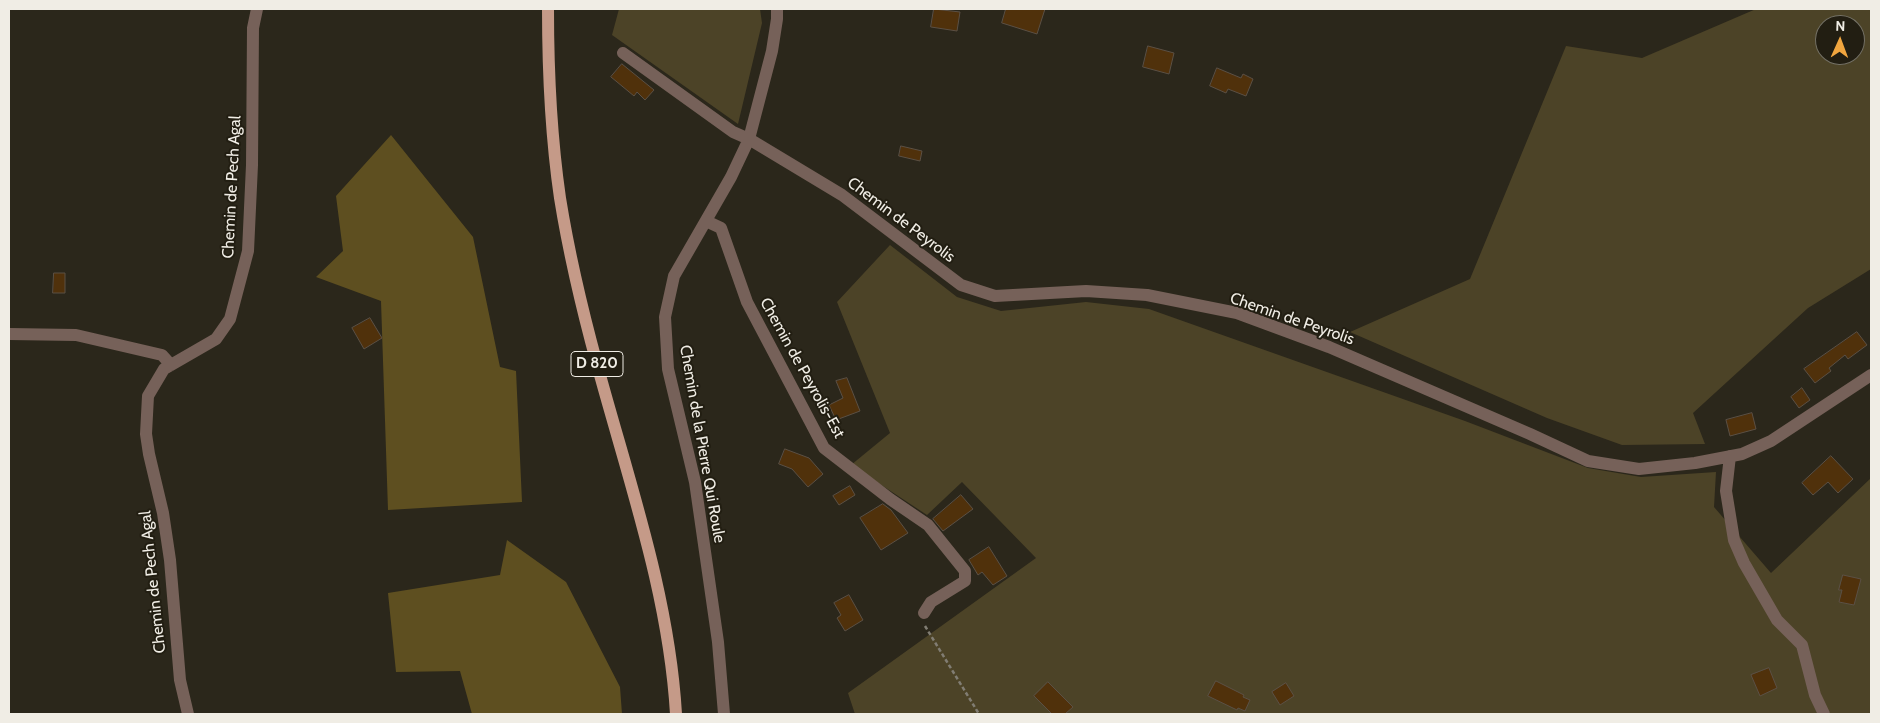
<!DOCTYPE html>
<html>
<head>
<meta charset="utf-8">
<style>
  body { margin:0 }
  #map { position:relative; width:1880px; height:723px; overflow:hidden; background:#2b271b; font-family:Cabin,sans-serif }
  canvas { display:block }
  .frame { position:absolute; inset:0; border:10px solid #f0ede5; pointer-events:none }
  .north { position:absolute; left:1815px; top:15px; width:50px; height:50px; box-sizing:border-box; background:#221e12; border:1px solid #747166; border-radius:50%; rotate:2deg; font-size:14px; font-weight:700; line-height:20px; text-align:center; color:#f0ede5 }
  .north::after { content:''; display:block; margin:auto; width:18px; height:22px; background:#f1a63f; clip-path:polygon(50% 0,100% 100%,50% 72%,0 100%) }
</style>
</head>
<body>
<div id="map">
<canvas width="1880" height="723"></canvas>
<div class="frame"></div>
<div class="north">N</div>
</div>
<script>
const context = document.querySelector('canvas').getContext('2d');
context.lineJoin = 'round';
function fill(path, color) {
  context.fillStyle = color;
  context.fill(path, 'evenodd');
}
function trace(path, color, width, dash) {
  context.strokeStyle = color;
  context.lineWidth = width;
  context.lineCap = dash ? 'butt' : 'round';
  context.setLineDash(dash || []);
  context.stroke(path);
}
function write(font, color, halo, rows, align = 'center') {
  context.font = font + ' Cabin,sans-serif';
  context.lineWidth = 4;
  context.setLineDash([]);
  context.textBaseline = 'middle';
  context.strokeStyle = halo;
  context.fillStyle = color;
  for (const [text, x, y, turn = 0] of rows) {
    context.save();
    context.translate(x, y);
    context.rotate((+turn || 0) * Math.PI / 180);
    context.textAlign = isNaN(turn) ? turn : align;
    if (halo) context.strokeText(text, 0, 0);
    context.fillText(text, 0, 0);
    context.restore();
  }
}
fill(new Path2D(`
  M 619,9 L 760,9 L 762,23 L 738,124 L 612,35 Z
  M 1756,9 L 1871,9 L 1871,269 L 1808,308 L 1693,413 L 1705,444 L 1622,445 L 1547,418 L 1350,332 L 1470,279 L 1566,46 L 1642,58 ZM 1825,25 L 1855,25 L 1855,55 L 1825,55 Z
  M 890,245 L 957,297 L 1001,311 L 1086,302 L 1149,309 L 1465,421 L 1588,468 L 1641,477 L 1716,472 L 1714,507 L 1771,573 L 1871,478 L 1871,714 L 855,714 L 848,693 L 1036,558 L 962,482 L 927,515 L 851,465 L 890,433 L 837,302 Z`), '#4c4327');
fill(new Path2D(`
  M 391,135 L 473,237 L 500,367 L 516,371 L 522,502 L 388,510 L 381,301 L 316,277 L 343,251 L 336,196 Z
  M 507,540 L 566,582 L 620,687 L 622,714 L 472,714 L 460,671 L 396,672 L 388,593 L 500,575 Z`), '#5e4f20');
const building = new Path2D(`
  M 934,9 L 960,12 L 957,31 L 931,27 Z
  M 1006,9 L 1045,9 L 1037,34 L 1002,23 Z
  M 1148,46 L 1174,53 L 1169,74 L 1143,67 Z
  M 622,64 L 654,90 L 645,100 L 637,92 L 634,96 L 611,77 Z
  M 1217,68 L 1241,78 L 1243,74 L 1253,79 L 1246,96 L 1228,89 L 1226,93 L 1210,86 Z
  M 901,146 L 922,151 L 920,161 L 899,156 Z
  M 54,273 L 65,273 L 65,293 L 53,293 Z
  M 370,318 L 382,338 L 364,349 L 352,328 Z
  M 1857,332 L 1867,345 L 1848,359 L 1845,355 L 1829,368 L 1831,371 L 1815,383 L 1804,369 Z
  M 847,378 L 860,411 L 836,420 L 829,405 L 843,398 L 836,381 Z
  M 1802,388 L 1810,400 L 1799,408 L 1791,397 Z
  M 1752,413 L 1756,429 L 1730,436 L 1726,420 Z
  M 785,449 L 809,458 L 823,474 L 808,487 L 792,469 L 779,464 Z
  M 1831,456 L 1853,479 L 1838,493 L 1828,482 L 1813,495 L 1802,483 Z
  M 850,486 L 855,495 L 839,505 L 833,496 Z
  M 961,495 L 973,509 L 943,531 L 933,519 Z
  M 883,504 L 891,510 L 908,533 L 881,550 L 860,518 Z
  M 989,547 L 1007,576 L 993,585 L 982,572 L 978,575 L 969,560 Z
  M 1843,575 L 1861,579 L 1854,605 L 1839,602 L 1842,590 L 1839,590 Z
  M 849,595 L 863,620 L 845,631 L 837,618 L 841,615 L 834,603 Z
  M 1769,668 L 1777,688 L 1760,696 L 1751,675 Z
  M 1216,681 L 1244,695 L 1243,697 L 1250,700 L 1245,711 L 1238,708 L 1237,710 L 1208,696 Z
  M 1048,682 L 1073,707 L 1065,714 L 1052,714 L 1034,696 Z
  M 1286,683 L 1294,696 L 1280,705 L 1272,692 Z`);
fill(building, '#50310b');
trace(building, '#5b5045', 1);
trace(new Path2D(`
  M 925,626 L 979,714`), '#817d73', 2.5, [4, 2.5]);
trace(new Path2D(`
  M 623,53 L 733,132 L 749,139 L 842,195 L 961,285 L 995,296 L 1086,291 L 1147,295 L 1237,313 L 1329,347 L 1530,434 L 1588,461 L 1639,469 L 1695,463 L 1742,454 L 1771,441 L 1871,375
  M 706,221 L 721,228 L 747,302 L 824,448 L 890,499 L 928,525 L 965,571 L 965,581 L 931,602 L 924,613
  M 9,334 L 76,335 L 162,355 L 171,365
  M 1730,456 L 1726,491 L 1734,540 L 1744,563 L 1777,620 L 1802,645 L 1815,695 L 1824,714
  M 188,714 L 180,680 L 170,560 L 163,513 L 149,454 L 146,434 L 148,396 L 164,369 L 216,339 L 230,319 L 248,251 L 252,165 L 253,28 L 257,9
  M 724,714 L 718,642 L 695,482 L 668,369 L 665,317 L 674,276 L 731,177 L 749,139 L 772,51 L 777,19 L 777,9`), '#766159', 12);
trace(new Path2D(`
  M 548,9 C 548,71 551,136 560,198 C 569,254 582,309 597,364 C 628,479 669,594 676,714`), '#c59a88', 12);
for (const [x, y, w] of [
  [597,364,52]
]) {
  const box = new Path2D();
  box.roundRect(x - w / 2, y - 12.5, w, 25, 4);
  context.fillStyle = '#221e12';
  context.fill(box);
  trace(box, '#f0ede5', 1);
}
write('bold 15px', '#f0ede5', null, [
  ["D 820",597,364]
]);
write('16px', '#f0ede5', '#221e12', [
  ["Chemin de Pech Agal",232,187,-87],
  ["Chemin de Peyrolis",901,220,37],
  ["Chemin de Peyrolis",1292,319,19],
  ["Chemin de Peyrolis-Est",802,368,61],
  ["Chemin de la Pierre Qui Roule",702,444,80],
  ["Chemin de Pech Agal",153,582,-96]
]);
</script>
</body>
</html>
